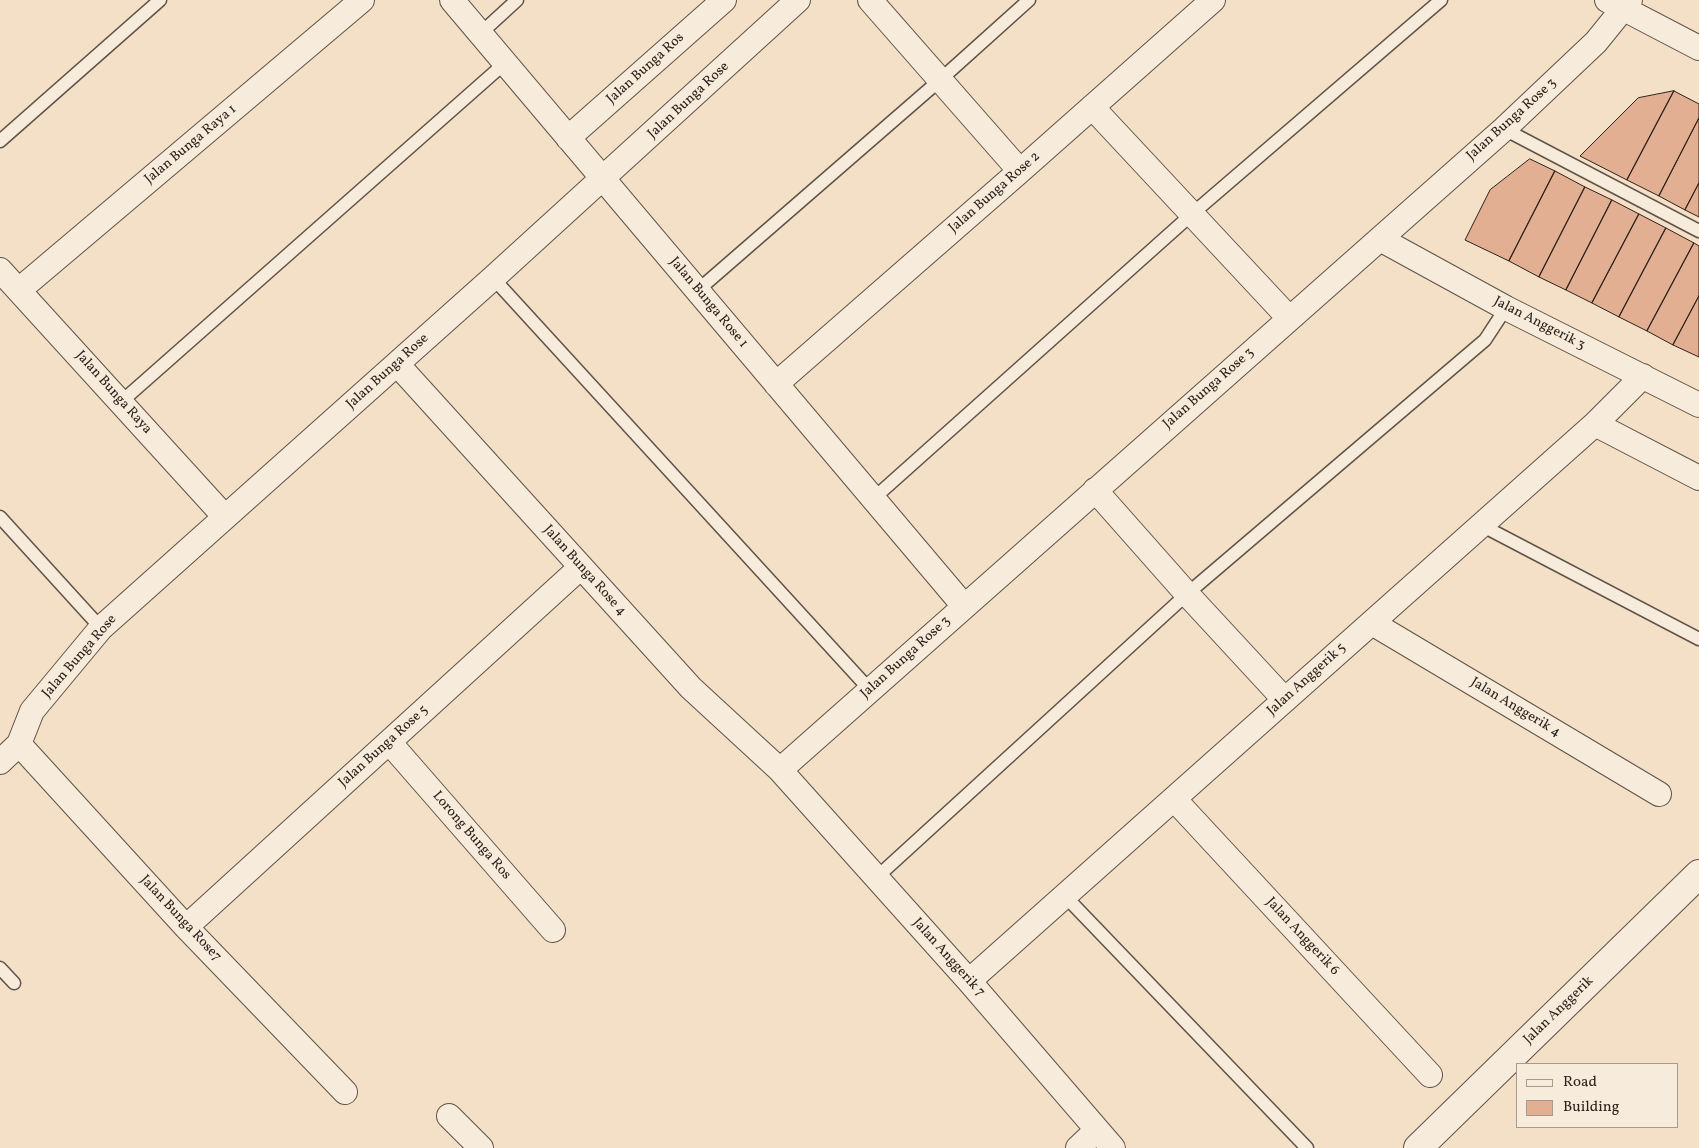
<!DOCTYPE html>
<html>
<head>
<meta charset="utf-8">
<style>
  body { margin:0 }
  #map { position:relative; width:1699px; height:1148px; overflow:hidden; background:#f3e0c7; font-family:Vollkorn,serif }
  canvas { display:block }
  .legend { position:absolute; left:1516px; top:1063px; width:162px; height:65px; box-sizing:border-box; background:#f7ebdb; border:1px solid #a79b8f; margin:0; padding:6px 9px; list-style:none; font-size:15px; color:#2e221c }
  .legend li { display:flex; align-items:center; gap:10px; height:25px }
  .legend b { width:25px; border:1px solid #a79b8f }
</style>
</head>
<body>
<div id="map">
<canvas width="1699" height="1148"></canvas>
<ul class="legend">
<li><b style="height:6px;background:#f7ebdb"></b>Road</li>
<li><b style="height:14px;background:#e2af93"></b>Building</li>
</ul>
</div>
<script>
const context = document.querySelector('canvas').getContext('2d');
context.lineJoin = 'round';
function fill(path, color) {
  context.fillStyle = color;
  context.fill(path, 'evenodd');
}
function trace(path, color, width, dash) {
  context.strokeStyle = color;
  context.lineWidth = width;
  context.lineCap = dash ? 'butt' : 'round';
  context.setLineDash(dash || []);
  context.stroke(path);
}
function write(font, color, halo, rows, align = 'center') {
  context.font = font + ' Vollkorn,serif';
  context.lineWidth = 5;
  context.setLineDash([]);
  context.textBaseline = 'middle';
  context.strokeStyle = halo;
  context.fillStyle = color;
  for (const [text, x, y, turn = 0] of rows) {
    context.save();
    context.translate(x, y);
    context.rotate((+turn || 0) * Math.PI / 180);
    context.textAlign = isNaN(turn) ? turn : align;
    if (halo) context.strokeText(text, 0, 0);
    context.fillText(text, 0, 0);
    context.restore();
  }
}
const building = new Path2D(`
  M 1674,91 L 1699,104 L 1699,118 L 1659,196 L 1627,180 Z
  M 1674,91 L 1627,180 L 1580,156 L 1638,98 Z
  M 1699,118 L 1699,183 L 1685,210 L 1659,196 Z
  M 1530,159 L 1555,171 L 1509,261 L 1465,240 L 1490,190 Z
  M 1555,171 L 1585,187 L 1539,277 L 1509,261 Z
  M 1699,183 L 1699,217 L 1685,210 Z
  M 1585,187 L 1612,200 L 1566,290 L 1539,277 Z
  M 1612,200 L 1639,214 L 1592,303 L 1566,290 Z
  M 1639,214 L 1666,228 L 1619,317 L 1592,303 Z
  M 1666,228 L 1694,243 L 1647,331 L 1619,317 Z
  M 1694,243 L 1699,246 L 1699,296 L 1673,345 L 1647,331 Z
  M 1699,296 L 1699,357 L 1673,345 Z`);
fill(building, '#e2af93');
trace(building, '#2e221c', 1);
const service = new Path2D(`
  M 481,33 L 517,0
  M 1504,129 L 1699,231
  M 0,141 L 160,0
  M 493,278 L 870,690
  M 697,291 L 940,80 L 1029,0
  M 121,402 L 505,63
  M 873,499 L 1192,214 L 1441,0
  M 0,517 L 101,628
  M 1481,525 L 1699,639
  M 876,878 L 1187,594 L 1485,340 L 1506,308
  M 1065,896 L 1307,1148
  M 0,968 L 14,983`);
const minor = new Path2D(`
  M 452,0 L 964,606
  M 870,0 L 1020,171
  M 1607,0 L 1699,48
  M 1092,107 L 1289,318
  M 568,138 L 724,0
  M 1380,239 L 1506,308 L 1699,405
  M 0,270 L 225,517
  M 19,290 L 362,0
  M 397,364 L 691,688 L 780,770 L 969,981 L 1113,1148
  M 776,384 L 1020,171 L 1213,0
  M 1595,424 L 1699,478
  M 1095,490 L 1187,594 L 1285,700
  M 1372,623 L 1659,794
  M 389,742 L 553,930
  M 19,744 L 186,927 L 345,1092
  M 0,762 L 19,744 L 32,711 L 101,628 L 493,278 L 798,0
  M 780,770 L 1504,129 L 1596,42 L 1630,0
  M 1174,799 L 1430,1075
  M 186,927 L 581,567
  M 969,981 L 1595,424 L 1643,376
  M 449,1116 L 481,1148
  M 1078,1148 L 1097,1130`);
const tertiary = new Path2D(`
  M 1418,1148 L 1699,874`);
trace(service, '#5f5247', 15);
trace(minor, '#5f5247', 26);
trace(tertiary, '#5f5247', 30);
trace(service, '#f7ebdb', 12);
trace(minor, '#f7ebdb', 24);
trace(tertiary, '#f7ebdb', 28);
write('14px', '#2e221c', '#f7ebdb', [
  ["Jalan Bunga Ros",646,69,-42],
  ["Jalan Bunga Rose",689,101,-43],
  ["Jalan Bunga Rose 3",1512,120,-42],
  ["Jalan Bunga Raya 1",191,145,-40],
  ["Jalan Bunga Rose 2",995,193,-41],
  ["Jalan Bunga Rose 1",708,303,50],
  ["Jalan Anggerik 3",1539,324,27],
  ["Jalan Bunga Rose",388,372,-42],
  ["Jalan Bunga Rose 3",1209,389,-41],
  ["Jalan Bunga Raya",113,393,48],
  ["Jalan Bunga Rose 4",584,571,48],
  ["Jalan Bunga Rose",80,657,-49],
  ["Jalan Bunga Rose 3",906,658,-42],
  ["Jalan Anggerik 5",1307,680,-42],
  ["Jalan Anggerik 4",1515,708,31],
  ["Jalan Bunga Rose 5",384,747,-42],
  ["Lorong Bunga Ros",471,836,49],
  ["Jalan Bunga Rose7",180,919,47],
  ["Jalan Anggerik 6",1302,937,47],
  ["Jalan Anggerik 7",948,958,48],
  ["Jalan Anggerik",1559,1011,-44]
]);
</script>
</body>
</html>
